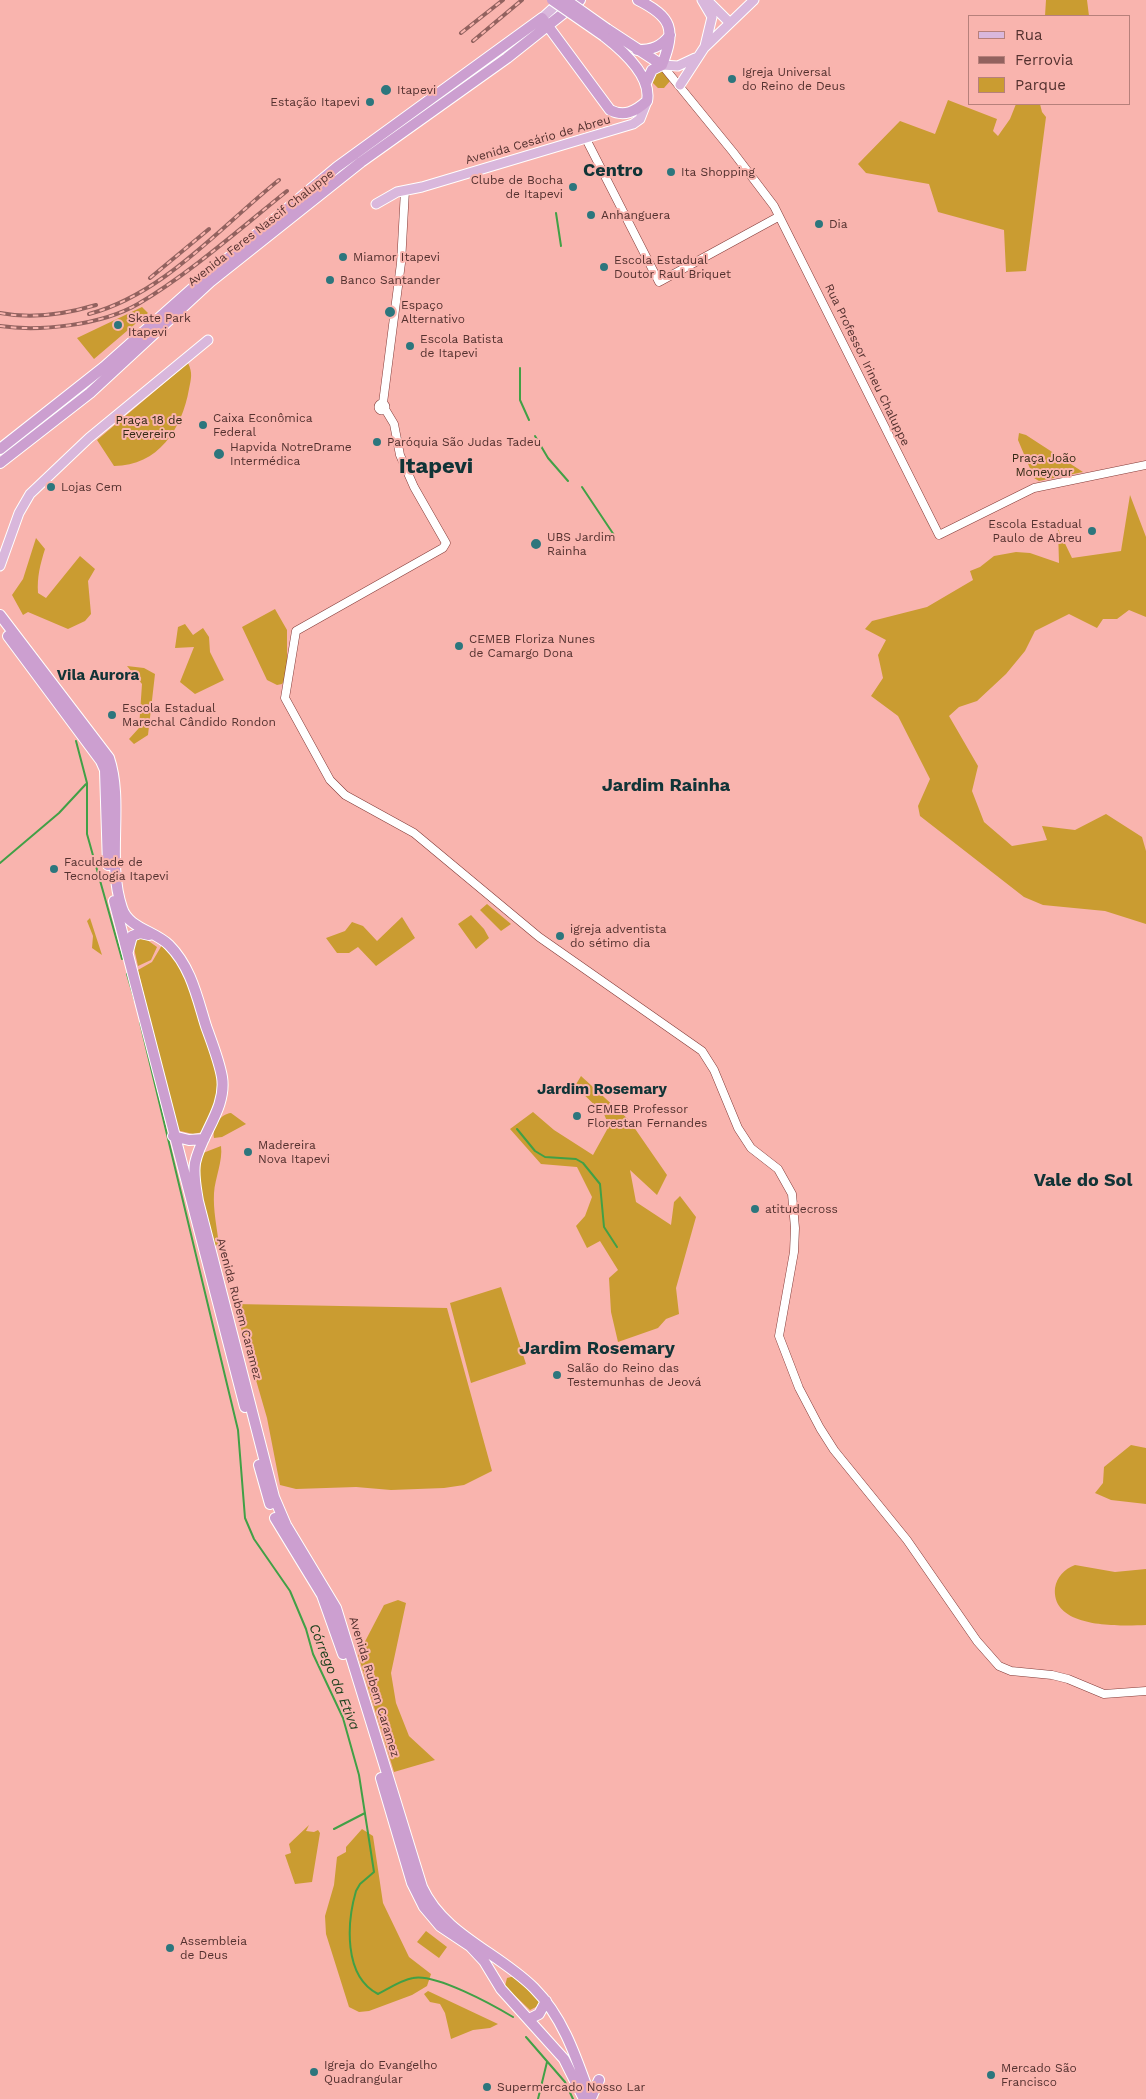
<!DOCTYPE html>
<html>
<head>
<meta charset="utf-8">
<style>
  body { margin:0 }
  #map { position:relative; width:1146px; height:2099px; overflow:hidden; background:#f9b4ae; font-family:"Work Sans",sans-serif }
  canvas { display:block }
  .legend { position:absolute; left:968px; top:15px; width:162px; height:90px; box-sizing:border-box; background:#f9b4ae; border:1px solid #b7807b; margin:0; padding:6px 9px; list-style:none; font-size:15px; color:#54312f }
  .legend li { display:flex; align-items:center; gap:10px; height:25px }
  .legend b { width:25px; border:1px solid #b7807b }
</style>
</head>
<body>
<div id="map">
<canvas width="1146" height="2099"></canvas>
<ul class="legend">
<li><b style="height:6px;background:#d9b7dc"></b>Rua</li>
<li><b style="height:6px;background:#92625f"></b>Ferrovia</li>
<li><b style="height:14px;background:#ca9c31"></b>Parque</li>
</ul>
</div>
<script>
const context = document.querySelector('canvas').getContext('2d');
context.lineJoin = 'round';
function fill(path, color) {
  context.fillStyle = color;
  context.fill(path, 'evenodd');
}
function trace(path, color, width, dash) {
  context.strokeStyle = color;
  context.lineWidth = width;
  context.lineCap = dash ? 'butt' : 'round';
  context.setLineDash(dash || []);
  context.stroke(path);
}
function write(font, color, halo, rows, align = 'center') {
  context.font = font + ' "Work Sans",sans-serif';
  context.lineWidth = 4;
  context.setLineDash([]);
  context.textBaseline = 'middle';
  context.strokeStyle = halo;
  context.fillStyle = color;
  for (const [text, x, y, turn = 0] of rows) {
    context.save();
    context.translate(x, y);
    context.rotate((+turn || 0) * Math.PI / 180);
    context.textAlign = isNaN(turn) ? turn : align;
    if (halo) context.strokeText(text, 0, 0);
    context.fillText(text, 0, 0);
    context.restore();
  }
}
fill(new Path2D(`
  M 1046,0 L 1087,0 L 1089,16 L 1045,16 Z
  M 662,69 L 670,81 L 664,88 L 658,88 L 651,81 L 652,75 Z
  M 948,100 L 997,119 L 993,131 L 998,136 L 1010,119 L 1016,104 L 1040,104 L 1042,112 L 1046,117 L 1026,271 L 1006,272 L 1004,230 L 938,212 L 929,184 L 866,173 L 858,164 L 900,121 L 935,134 Z
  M 142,307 L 148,313 L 94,359 L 77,338 Z
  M 188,363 C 193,373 191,379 189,389 C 182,429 158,466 114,466 L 97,440 Z
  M 1019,433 L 1026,435 L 1083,472 L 1039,481 L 1034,478 L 1018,440 Z
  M 1130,495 L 1146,537 L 1146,617 L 1129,610 L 1117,619 L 1103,619 L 1097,628 L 1069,614 L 1035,631 L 1025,651 L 1006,674 L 977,701 L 959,707 L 949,716 L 978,766 L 972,791 L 984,822 L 1012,846 L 1047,840 L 1042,826 L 1075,830 L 1106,814 L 1142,837 L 1146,851 L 1146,924 L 1105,911 L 1043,905 L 1024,897 L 920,816 L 918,806 L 930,779 L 898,716 L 871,696 L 883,678 L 878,655 L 886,640 L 865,629 L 872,621 L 927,607 L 973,580 L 970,571 L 980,567 L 994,556 L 1016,552 L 1030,553 L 1059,563 L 1058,529 L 1072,558 L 1121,551 Z
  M 36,538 L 45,549 C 40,565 37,577 38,593 L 46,598 L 80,556 L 95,569 L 88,581 L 91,614 L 85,621 L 68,629 L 28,612 L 23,615 L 12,595 L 23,579 Z
  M 275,609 L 287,630 L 287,676 L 282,684 L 277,685 L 267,680 L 242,627 Z
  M 185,624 L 193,635 L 203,628 L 209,637 L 210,652 L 224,680 L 195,694 L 180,682 L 194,647 L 175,648 L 178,627 Z
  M 127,666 L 144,668 L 155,674 L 148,735 L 134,744 L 129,739 L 139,728 L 142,684 Z
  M 487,904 L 511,924 L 501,931 L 480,910 Z
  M 471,915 L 484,929 L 489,938 L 476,949 L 458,924 Z
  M 402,917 L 415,938 L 376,966 L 358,947 L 349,953 L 337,953 L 326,938 L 345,931 L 352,922 L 363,926 L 377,941 Z
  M 90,918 L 102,955 L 92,948 L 93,936 L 87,921 Z
  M 143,937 L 157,947 L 151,960 L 138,966 L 133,944 L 134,939 Z
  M 162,945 C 185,960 217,1056 218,1085 C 219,1101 209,1118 203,1132 L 193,1134 L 176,1130 L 138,970 L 152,962 Z
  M 581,1076 L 629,1120 L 667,1175 L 657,1195 L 630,1170 L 636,1202 L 671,1225 L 674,1202 L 680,1196 L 696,1217 L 676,1288 L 679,1314 L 666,1319 L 658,1328 L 618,1342 L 611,1312 L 609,1278 L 618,1270 L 600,1241 L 587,1248 L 576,1226 L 585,1216 L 592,1197 L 577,1167 L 541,1164 L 510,1129 L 533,1112 L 554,1130 L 593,1155 L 609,1126 L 604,1114 L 575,1086 Z
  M 231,1113 L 246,1124 L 222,1137 L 214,1138 C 212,1127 220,1114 231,1113 Z
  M 221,1146 C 223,1161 215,1178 214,1193 C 213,1210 217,1228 219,1245 L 213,1246 C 206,1217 194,1182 203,1153 Z
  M 501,1287 L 526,1364 L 471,1383 L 450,1303 Z
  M 234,1304 L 447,1308 L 492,1471 L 464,1485 L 444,1488 L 391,1490 L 356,1487 L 296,1489 L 280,1485 L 267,1418 Z
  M 1131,1445 L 1146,1448 L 1146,1504 L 1111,1500 L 1095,1493 L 1103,1483 L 1104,1467 Z
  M 1075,1565 L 1115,1572 L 1146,1569 L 1146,1625 C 1120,1626 1051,1629 1055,1588 C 1057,1577 1064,1569 1075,1565 Z
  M 398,1600 L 406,1603 L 391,1673 L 396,1703 L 409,1736 L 435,1760 L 394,1772 L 358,1655 L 384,1605 Z
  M 309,1825 L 306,1831 L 314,1832 L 318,1830 L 320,1833 L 312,1882 L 295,1884 L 285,1855 L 291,1853 L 289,1844 Z
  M 362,1829 L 373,1836 L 383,1903 L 409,1957 L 431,1974 L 427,1986 L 412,1995 L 369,2011 L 359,2012 L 349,2007 L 326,1934 L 325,1916 L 334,1885 L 337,1857 L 346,1852 L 346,1847 Z
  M 426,1931 L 447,1947 L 439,1958 L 417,1942 Z
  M 515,1976 L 540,2000 L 540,2005 L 530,2010 L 505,1986 L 507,1978 Z
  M 428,1991 L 498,2024 L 490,2028 L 473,2030 L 451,2039 L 445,2013 L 440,2004 L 430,2002 L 424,1994 Z`), '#ca9c31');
trace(new Path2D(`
  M 556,213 L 561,246
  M 520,368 L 520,400 L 529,420
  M 535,436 L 548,458 L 568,481
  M 582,487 L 614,535
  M 76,741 L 87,783 L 87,834 L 122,959
  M 0,863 L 59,813 L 86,784
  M 127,974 L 135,1001
  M 140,1022 L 238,1430 L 245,1518 L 254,1539 L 290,1591 L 306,1629 L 313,1654 L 343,1718 L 359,1775 L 374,1872 L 360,1884 L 356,1891 C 347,1922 343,1976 378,1994 C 388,1989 401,1980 413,1978 C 435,1973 493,2005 513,2017
  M 517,1129 L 535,1151 L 545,1157 L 576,1159 L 583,1163 L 600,1184 L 604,1227 L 617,1247
  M 334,1829 L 365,1813
  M 526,2037 L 565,2082 L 573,2099
  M 538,2099 L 547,2062`), '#41a046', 2);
const tertiary = new Path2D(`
  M 662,65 L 733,152 L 774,206 L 939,535 L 1034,488 L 1146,465
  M 586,139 L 659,282 L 778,217
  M 383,403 L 401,263 L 405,190
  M378.5 407a3.5 3.5 0 1 1 7 0a3.5 3.5 0 1 1-7 0Z
  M 385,409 L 394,424 L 400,455 L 414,487 L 446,543 L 443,548 L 296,631 L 285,698 L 330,780 L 345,795 L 414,833 L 539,937 L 702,1051 L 714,1070 L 738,1128 L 751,1148 L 778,1169 L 792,1194 L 795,1228 L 794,1252 L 779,1336 L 799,1388 L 820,1428 L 834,1450 L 907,1540 L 977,1641 L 999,1666 L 1011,1671 L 1052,1675 L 1068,1679 L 1104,1694 L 1146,1691`);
const primary = new Path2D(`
  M 702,0 L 712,17 L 705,46
  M 708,1 L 729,22
  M 542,18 L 562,0
  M 662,65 L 678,66 L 695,58
  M 680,85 L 704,48 L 754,0
  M 376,204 L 397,192 L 422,187 L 633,124 L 640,119 L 647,101
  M 0,566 L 19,513 L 30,494 L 89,438 L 208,340`);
const trunk = new Path2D(`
  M 638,0 C 672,17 676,29 662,65
  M 607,29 L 662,65
  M 637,50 C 652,50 661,47 670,35
  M 646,83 L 652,70 L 662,65
  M 0,449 L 104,367 L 203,279 L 337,167 L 542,18 L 610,110 C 624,117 635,112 647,101 C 652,76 622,50 604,36
  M 0,463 L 90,393 L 210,282 L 361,162 L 507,58 L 580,0
  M 0,615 L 109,758 C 124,802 106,861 122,908 C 128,928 155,931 169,945 C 191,967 197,997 206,1026 C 212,1043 219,1060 222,1077 C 227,1108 201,1134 195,1163 C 193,1176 196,1188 198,1201 L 274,1497 L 286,1525 L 336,1608 L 422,1887 C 444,1935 498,1952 534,1988 C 564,2018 577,2060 591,2099
  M 8,636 L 101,761 L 105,770 L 108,865
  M 114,901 L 245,1407
  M 128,951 L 132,936 L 140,933 L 149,935
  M 173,1136 L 189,1140 L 204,1139
  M 259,1465 L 270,1504
  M 275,1518 L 322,1595 L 343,1654
  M 381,1778 L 412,1883 L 424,1907 L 440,1926 L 470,1946 L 484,1961 L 501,1989 L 564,2059 L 584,2099
  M 529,2019 L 539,2014 L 546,2001
  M 591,2098 L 599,2080`);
trace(tertiary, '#833a37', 9);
trace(primary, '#fff', 11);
trace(trunk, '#fff', 12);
trace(tertiary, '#fff', 8);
trace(primary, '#d9b7dc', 9);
trace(trunk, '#cc9fd0', 10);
const rail = new Path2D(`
  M 461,33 L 503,0
  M 473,41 L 522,0
  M 150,278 L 209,229
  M 0,313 C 31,319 66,314 96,305
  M 89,314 C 164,294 220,227 279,180
  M 0,326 C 40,332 102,325 138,304 C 189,274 241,228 287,191`);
trace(rail, '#92625f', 4);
trace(rail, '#f9b4ae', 2, [5.5]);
const trunkBridge = new Path2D(`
  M 552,0 L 604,36
  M 566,0 L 607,29`);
trace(trunkBridge, '#fff', 12, []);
trace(trunkBridge, '#cc9fd0', 10);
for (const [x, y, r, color] of [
  [732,79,5,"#2d767d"],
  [386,90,6,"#2d767d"],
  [370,102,5,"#2d767d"],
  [671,172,5,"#2d767d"],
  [573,187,5,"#2d767d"],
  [591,215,5,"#2d767d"],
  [819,224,5,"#2d767d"],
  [343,257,5,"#2d767d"],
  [604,267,5,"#2d767d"],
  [330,280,5,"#2d767d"],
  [390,312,6,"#2d767d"],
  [118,325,5,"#2d767d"],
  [410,346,5,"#2d767d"],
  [203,425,5,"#2d767d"],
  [377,442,5,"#2d767d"],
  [219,454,6,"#2d767d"],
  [51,487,5,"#2d767d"],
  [1092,531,5,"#2d767d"],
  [536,544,6,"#2d767d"],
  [459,646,5,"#2d767d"],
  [112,715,5,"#2d767d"],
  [54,869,5,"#2d767d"],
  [560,936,5,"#2d767d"],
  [577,1116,5,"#2d767d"],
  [248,1152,5,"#2d767d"],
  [755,1209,5,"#2d767d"],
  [557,1375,5,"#2d767d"],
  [170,1948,5,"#2d767d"],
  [314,2072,5,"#2d767d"],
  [991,2075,5,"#2d767d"],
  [487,2087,5,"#2d767d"]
]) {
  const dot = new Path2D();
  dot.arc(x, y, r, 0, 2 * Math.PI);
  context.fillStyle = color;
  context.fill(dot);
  trace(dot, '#f9b4ae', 2);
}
write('12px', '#54312f', '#f9b4ae', [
  ["Igreja Universal",742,72],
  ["do Reino de Deus",742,86],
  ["Itapevi",397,90],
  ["Estação Itapevi",360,102,"right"],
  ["Ita Shopping",681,172],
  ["Clube de Bocha",563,180,"right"],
  ["de Itapevi",563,194,"right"],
  ["Anhanguera",601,215],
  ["Dia",829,224],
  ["Miamor Itapevi",353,257],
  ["Escola Estadual",614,260],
  ["Doutor Raul Briquet",614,274],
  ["Banco Santander",340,280],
  ["Espaço",401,305],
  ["Alternativo",401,319],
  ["Skate Park",128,318],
  ["Itapevi",128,332],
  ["Escola Batista",420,339],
  ["de Itapevi",420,353],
  ["Caixa Econômica",213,418],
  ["Federal",213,432],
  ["Paróquia São Judas Tadeu",387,442],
  ["Hapvida NotreDrame",230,447],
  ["Intermédica",230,461],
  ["Lojas Cem",61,487],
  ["Escola Estadual",1082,524,"right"],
  ["Paulo de Abreu",1082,538,"right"],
  ["UBS Jardim",547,537],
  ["Rainha",547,551],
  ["CEMEB Floriza Nunes",469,639],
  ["de Camargo Dona",469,653],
  ["Escola Estadual",122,708],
  ["Marechal Cândido Rondon",122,722],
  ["Faculdade de",64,862],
  ["Tecnologia Itapevi",64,876],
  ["igreja adventista",570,929],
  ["do sétimo dia",570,943],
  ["CEMEB Professor",587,1109],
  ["Florestan Fernandes",587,1123],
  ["Madereira",258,1145],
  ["Nova Itapevi",258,1159],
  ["atitudecross",765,1209],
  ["Salão do Reino das",567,1368],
  ["Testemunhas de Jeová",567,1382],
  ["Assembleia",180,1941],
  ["de Deus",180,1955],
  ["Igreja do Evangelho",324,2065],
  ["Quadrangular",324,2079],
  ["Mercado São",1001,2068],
  ["Francisco",1001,2082],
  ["Supermercado Nosso Lar",497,2087]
], 'left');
write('12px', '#54312f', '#f9b4ae', [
  ["Avenida Cesário de Abreu",538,140,-16],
  ["Avenida Feres Nascif Chaluppe",261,228,-38],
  ["Rua Professor Irineu Chaluppe",867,365,64],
  ["Avenida Rubem Caramez",239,1309,75],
  ["Avenida Rubem Caramez",374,1687,73]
]);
write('12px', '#322813', '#f9b4ae', [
  ["Praça 18 de",149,420],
  ["Fevereiro",149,434],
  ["Praça João",1044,458],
  ["Moneyour",1044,472]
]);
write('italic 14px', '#1a3f1b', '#f9b4ae', [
  ["Córrego da Etiva",334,1677,68]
]);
write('bold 15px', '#113437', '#f9b4ae', [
  ["Vila Aurora",98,676],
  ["Jardim Rosemary",602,1090]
]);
write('bold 18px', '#113437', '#f9b4ae', [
  ["Centro",613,171],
  ["Jardim Rainha",666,786],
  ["Vale do Sol",1083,1181],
  ["Jardim Rosemary",597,1349]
]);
write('bold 22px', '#113437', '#f9b4ae', [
  ["Itapevi",436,467]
]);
</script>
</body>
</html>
